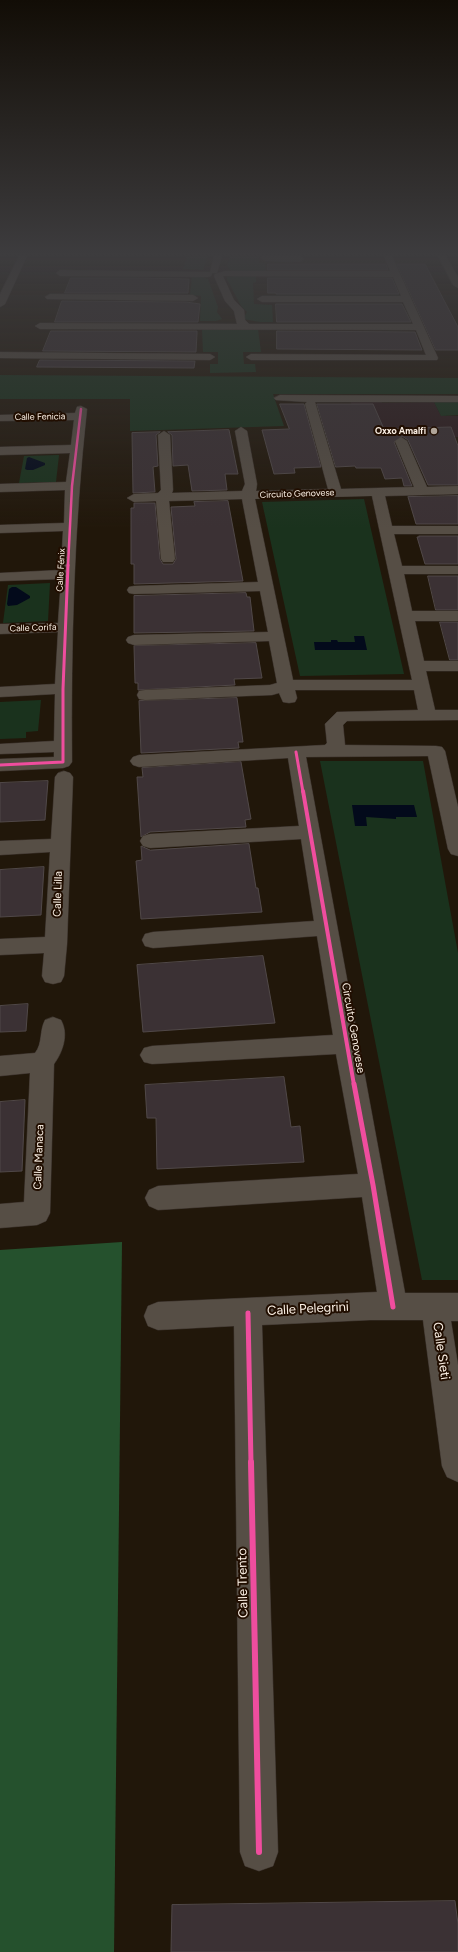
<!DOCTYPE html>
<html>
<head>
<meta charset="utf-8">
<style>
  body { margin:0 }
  canvas { display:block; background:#21170a }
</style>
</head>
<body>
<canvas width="458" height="1952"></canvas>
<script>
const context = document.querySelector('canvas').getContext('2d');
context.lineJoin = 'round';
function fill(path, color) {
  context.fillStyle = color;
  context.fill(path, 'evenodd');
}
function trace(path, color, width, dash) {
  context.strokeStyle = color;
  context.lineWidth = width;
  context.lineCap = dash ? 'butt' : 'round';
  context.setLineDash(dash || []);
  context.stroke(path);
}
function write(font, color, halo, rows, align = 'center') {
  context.font = font + ' Figtree,sans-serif';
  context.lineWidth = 4;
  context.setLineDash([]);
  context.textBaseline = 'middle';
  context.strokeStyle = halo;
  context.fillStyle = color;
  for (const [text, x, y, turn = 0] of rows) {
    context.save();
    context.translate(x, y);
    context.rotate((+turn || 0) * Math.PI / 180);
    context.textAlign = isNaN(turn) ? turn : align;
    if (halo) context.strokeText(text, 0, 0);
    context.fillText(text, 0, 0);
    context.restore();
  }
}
fill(new Path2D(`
  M 350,401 L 381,401 L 382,403 L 434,402 L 441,416 L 458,416 L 458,437 L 365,438 Z`), '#2e1d1f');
fill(new Path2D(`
  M 187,256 L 208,256 L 203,270 L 183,269 Z
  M 230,256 L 259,256 L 259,263 L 265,263 L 266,271 L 231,271 L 227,266 Z
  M 233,276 L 256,276 L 256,282 L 253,283 L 254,304 L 272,305 L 273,322 L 260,322 L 243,319 L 247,312 L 241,306 L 227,279 L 227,277 Z
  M 192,277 L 202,277 L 208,279 L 218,307 L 217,312 L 222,319 L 216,321 L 200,321 L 201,296 L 190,295 Z
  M 202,329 L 258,329 L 261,352 L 243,352 L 244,364 L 255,364 L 256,372 L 210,373 L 210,364 L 218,364 L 218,352 L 203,352 Z
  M 0,375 L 458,378 L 458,394 L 273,394 L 284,426 L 130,431 L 130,399 L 0,399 Z
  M 434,402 L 458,402 L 458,415 L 441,416 Z
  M 59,455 L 56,482 L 19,483 L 24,456 Z
  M 364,499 L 404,674 L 300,676 L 262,502 Z
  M 50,583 L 48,621 L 3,623 L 8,585 Z
  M 41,700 L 38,731 L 26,732 L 26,738 L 0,739 L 0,702 Z
  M 320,761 L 423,761 L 458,953 L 458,1280 L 422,1280 Z`), '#1a321d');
fill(new Path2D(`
  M 122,1242 L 114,1952 L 0,1952 L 0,1250 Z`), '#25512d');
fill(new Path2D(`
  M 29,457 L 45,463 L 45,465 L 33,470 L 27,470 L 25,469 L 27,458 Z
  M 12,587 L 16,587 L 30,596 L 30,598 L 17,605 L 8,606 L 7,604 L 9,589 Z
  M 354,636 L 364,636 L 367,650 L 315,650 L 314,642 L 331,642 L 331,640 L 337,640 L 338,642 L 355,642 Z
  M 352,805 L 414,805 L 417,817 L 396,817 L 396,819 L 366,817 L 367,826 L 355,826 Z`), '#030a1b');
const building = new Path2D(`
  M 268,264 L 386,264 L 388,270 L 268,270 Z
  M 397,264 L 425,264 L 458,327 L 458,350 L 436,350 Z
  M 71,278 L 136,278 L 189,279 L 188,293 L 65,293 Z
  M 268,278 L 392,278 L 399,294 L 276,294 L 276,293 L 268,293 Z
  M 62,301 L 186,302 L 200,304 L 198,322 L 55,322 Z
  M 276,304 L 402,304 L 411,322 L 277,322 Z
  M 51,331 L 197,331 L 197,333 L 196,352 L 43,351 Z
  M 277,331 L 415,332 L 422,350 L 277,349 Z
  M 40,360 L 195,361 L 194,368 L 37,367 Z
  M 280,404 L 304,404 L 321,467 L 294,468 L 295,473 L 274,474 L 262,430 L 289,429 Z
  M 317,404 L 373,404 L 384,429 L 451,427 L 458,446 L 458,485 L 428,485 L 408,440 L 402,436 L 394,442 L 412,486 L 404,486 L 402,478 L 385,479 L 381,468 L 356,468 L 355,466 L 336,467 Z
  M 229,430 L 238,474 L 225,474 L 227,490 L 192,491 L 188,465 L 173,466 L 172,435 L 168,432 Z
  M 160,432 L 156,435 L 158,466 L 153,467 L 155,492 L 133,493 L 132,433 Z
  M 458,496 L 458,524 L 416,524 L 408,497 Z
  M 228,501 L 243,581 L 134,584 L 134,564 L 131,564 L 131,508 L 134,508 L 134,503 L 155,503 L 160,559 L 163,564 L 173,564 L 176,559 L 171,507 L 195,506 L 194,502 Z
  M 419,536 L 458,536 L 458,564 L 425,564 L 417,537 L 419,537 Z
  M 428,576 L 458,576 L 458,610 L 436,610 Z
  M 246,593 L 247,597 L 250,597 L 254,631 L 134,633 L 134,596 Z
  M 440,622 L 458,622 L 458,660 L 450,660 Z
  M 256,643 L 262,678 L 234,679 L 235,685 L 138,690 L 138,683 L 135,683 L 134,646 Z
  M 237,698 L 243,742 L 238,742 L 239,748 L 141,753 L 139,701 Z
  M 241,762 L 251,819 L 245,820 L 246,827 L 150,832 L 141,837 L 137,777 L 143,777 L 142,768 Z
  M 48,781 L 45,820 L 0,822 L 0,783 Z
  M 249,844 L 256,888 L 258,888 L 262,912 L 141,919 L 136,861 L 142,860 L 141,846 L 150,850 Z
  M 44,867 L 41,915 L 0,917 L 0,870 Z
  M 263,956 L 275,1023 L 143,1032 L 137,965 Z
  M 28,1004 L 26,1031 L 0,1032 L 0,1006 Z
  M 284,1077 L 291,1127 L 300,1126 L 304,1162 L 157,1169 L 156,1118 L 147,1118 L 145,1085 Z
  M 25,1100 L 22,1171 L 0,1172 L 0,1102 Z
  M 455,1901 L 458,1924 L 458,1952 L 171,1952 L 172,1905 Z`);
fill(building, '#3b3134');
trace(building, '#504848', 1);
const minor = new Path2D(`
  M 19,256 L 27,256 L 5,304 L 0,307 L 0,294 Z
  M 214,256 L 222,256 L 217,273 L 212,273 L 211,276 L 208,277 L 60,276 L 56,273 L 60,270 L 210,272 Z
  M 262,256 L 300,256 L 304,259 L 300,262 L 265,261 L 261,258 Z
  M 384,256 L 392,256 L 438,358 L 437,360 L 251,360 L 246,357 L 251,354 L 426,355 L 416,330 L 40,329 L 35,326 L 40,323 L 237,324 L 234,311 L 225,301 L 214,276 L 215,274 L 225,271 L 390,271 ZM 223,276 L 393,277 L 401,296 L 262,296 L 257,299 L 262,302 L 403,302 L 413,324 L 249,324 L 245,320 L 244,310 L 234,300 Z
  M 50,294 L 193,295 L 198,298 L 193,301 L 47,299 L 45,297 Z
  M 0,352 L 210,354 L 215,357 L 210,360 L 0,358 Z
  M 280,395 L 458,396 L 458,402 L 315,402 L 341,489 L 414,487 L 395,441 L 401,437 L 407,441 L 427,487 L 458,486 L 458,494 L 385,496 L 392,526 L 458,526 L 458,534 L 394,534 L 402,566 L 458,566 L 458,574 L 404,574 L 412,611 L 458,611 L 458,621 L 415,621 L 424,661 L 458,661 L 458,671 L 426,671 L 435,710 L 458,710 L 458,720 L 347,721 L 343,725 L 345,745 L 436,746 L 442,747 L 445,751 L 458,807 L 458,856 L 451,854 L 448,849 L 428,756 L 306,757 L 405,1293 L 458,1293 L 458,1321 L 451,1321 L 458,1365 L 458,1482 L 447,1477 L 442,1466 L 423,1320 L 370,1320 L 262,1325 L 278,1852 L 273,1866 L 259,1871 L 245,1866 L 240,1852 L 234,1326 L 158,1330 L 148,1326 L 144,1316 L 148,1306 L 158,1302 L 377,1292 L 362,1197 L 158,1210 L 149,1206 L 145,1198 L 149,1190 L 158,1186 L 358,1174 L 336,1054 L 152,1064 L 144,1062 L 140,1055 L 144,1048 L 152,1046 L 333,1035 L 317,936 L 153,948 L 145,946 L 142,940 L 145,934 L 153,932 L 314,921 L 301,839 L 150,848 L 143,846 L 140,841 L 143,836 L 150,834 L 299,826 L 288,758 L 139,767 L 133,765 L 130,761 L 133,757 L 139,755 L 325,745 L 327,743 L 325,724 L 337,712 L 418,710 L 414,690 L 295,690 L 297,698 L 295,702 L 289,703 L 283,702 L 279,693 L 272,695 L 145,700 L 139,699 L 137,695 L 139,691 L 145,690 L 270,685 L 277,683 L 269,641 L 134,645 L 128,643 L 126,640 L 128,637 L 134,635 L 268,632 L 260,591 L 134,594 L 129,593 L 127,590 L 129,587 L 134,586 L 258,582 L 242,499 L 169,501 L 175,559 L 173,562 L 163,562 L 161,559 L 156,501 L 134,502 L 127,498 L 134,494 L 158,493 L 161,490 L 158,435 L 164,431 L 170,435 L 173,490 L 172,493 L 242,491 L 245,484 L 235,431 L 241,427 L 247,431 L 257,484 L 256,491 L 328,489 L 305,404 L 307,402 L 276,400 L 274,398 ZM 372,496 L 412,680 L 293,680 L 255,499 Z
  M 81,406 L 87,409 C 74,527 71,643 72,762 L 69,766 L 63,768 L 0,771 L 0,759 L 54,757 L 54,752 L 0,754 L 0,744 L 54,741 L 55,694 L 0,697 L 0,687 L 55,684 L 58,632 L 0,634 L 0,624 L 58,623 L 61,579 L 0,581 L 0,573 L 61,570 L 63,531 L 0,533 L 0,525 L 64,523 L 65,490 L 0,492 L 0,484 L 66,482 L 70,453 L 0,455 L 0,447 L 71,445 L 74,420 L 0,421 L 0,415 L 75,413 L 77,407 Z
  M 64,771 L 70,773 L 73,777 L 67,944 L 64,976 L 61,982 L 53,984 L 45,982 L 42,976 L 44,953 L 0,955 L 0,939 L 45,937 L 50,852 L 0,855 L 0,841 L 51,839 L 55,777 L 58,773 Z
  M 53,1017 L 61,1020 C 69,1034 63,1052 54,1064 L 50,1213 L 46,1221 L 37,1225 L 0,1228 L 0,1204 L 24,1202 L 30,1073 L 0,1076 L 0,1056 L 35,1053 C 43,1043 39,1031 45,1020 Z`);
const major = new Path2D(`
  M 438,256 L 446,256 L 458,277 L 458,288 L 453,285 Z`);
trace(minor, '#3b322c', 1);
trace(major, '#3b322c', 1);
fill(minor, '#564e45');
fill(major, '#554b3b');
trace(new Path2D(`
  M 68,566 L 72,486 L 81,409`), '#ef4d9e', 2.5);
trace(new Path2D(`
  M 296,752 L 303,792
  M 0,765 L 63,762 L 63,689 L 68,565`), '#ef4d9e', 3);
trace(new Path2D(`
  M 303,791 L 354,1085`), '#ef4d9e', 4);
trace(new Path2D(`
  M 354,1084 L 373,1185 L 393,1307
  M 248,1313 L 251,1463`), '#ef4d9e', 5);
trace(new Path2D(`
  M 251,1462 L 259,1852`), '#ef4d9e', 6);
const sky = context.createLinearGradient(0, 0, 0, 529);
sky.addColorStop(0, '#120d06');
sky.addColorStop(0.48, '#3d3c3e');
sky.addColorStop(1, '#3d3c3e00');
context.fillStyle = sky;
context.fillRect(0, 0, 458, 529);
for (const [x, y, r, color] of [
  [434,431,4,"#b0a599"]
]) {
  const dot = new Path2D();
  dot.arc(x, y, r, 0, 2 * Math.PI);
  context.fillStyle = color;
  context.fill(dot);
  trace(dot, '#210e00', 1.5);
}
write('9px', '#fdf2e6', '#210e00', [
  ["Calle Fenicia",40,417,-1],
  ["Circuito Genovese",297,494,-2],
  ["Calle Fénix",61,570,-87],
  ["Calle Corifa",33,628,-2]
]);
write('bold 9px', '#fdf2e6', '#210e00', [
  ["Oxxo Amalfi",426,431]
], 'right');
write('11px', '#fdf2e6', '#210e00', [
  ["Calle Lilla",58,894,-88],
  ["Circuito Genovese",353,1028,80],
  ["Calle Manaca",39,1157,-88]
]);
write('13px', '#fdf2e6', '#210e00', [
  ["Calle Pelegrini",308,1309,-3],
  ["Calle Sieti",441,1351,82],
  ["Calle Trento",243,1583,-91]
]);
</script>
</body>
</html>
